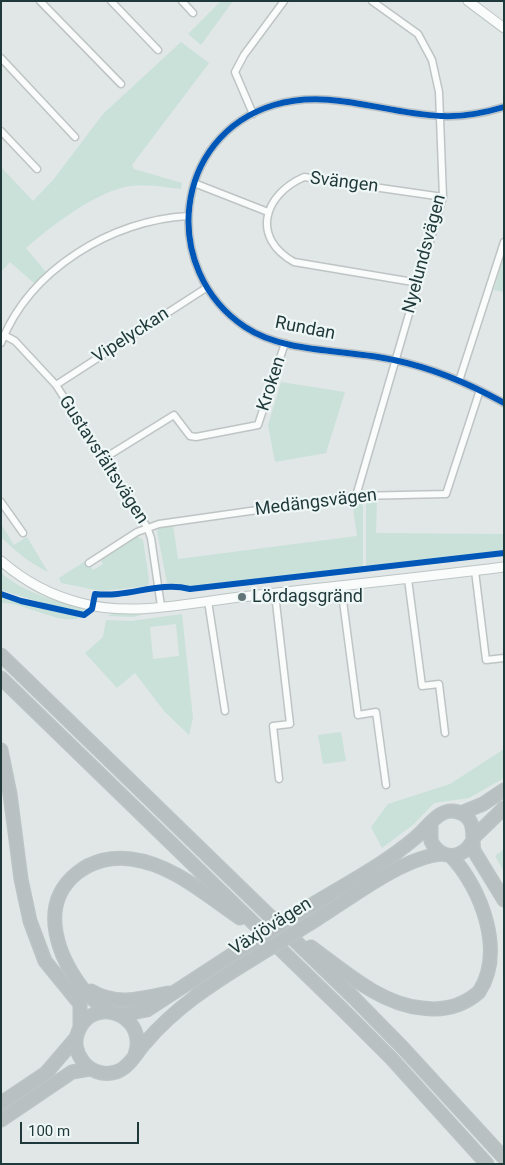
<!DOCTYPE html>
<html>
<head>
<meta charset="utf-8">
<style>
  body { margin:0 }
  #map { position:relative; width:505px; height:1165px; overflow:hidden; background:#e1e7e7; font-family:Roboto,sans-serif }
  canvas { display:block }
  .frame { position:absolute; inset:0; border:2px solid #1f383a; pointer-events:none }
  .scale { position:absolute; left:20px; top:1122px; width:119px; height:22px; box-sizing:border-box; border:2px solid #1f383a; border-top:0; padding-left:6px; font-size:15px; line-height:18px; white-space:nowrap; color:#1f383a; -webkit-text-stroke:4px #eef7f5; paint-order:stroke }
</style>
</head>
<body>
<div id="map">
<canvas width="505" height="1165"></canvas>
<div class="frame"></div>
<div class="scale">100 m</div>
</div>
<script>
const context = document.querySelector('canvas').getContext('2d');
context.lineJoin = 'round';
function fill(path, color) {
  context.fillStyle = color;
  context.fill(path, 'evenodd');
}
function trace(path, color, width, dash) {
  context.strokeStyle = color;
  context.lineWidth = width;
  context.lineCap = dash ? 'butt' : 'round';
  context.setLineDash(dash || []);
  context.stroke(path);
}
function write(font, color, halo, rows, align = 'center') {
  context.font = font + ' Roboto,sans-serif';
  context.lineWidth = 4.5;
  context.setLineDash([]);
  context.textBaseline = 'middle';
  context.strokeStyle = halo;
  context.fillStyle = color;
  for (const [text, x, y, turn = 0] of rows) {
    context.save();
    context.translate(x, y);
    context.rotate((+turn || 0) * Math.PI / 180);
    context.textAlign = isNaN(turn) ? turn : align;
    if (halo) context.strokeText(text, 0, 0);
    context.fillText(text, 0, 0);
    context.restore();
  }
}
fill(new Path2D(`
  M 221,1 L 233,1 L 201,45 L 188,34 Z
  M 181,42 L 209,63 L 132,165 L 134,169 L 182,183 L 181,189 C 164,187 147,184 131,186 C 98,190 51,226 26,248 L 46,272 L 35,284 L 10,262 L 1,272 L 1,167 L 33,201 L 53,180 L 103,114 Z
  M 504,255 L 504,292 L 494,290 Z
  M 281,382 L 345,392 L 326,453 L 275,462 L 268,425 Z
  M 366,500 L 377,500 L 376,533 L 504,534 L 504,550 L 366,566 Z
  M 352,501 L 363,501 L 363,567 L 192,587 L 167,583 L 157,531 L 161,526 L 173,525 L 178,559 L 357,536 Z
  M 1,524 L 14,545 L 27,537 L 48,572 C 30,563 16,552 1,537 Z
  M 137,536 L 143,540 L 149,579 L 148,586 L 101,591 L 61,583 L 59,578 L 87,560 L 93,570 L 103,564 L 101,560 Z
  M 1,573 C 16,585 32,593 50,599 C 61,603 73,603 84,609 L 83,612 L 49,605 L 1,590 Z
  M 1,597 L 81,617 C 62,627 25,602 1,603 Z
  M 118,612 L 149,612 L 134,617 L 107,616 Z
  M 182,614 L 193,718 L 189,735 L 164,711 L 135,673 L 117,688 L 85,653 L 103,637 L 106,620 L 131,621 ZM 176,624 L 179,656 L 153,659 L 150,627 Z
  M 341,732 L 346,761 L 323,764 L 318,735 Z
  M 504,749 L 504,778 L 469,798 L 434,803 L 414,824 L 382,848 L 371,827 L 388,804 L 450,784 Z
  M 504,849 L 504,872 L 495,856 Z`), '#c9e1d9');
const street = new Path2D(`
  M 40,1 L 121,84
  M 111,1 L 158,50
  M 182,1 L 193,13
  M 1,58 L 75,137
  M 504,107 C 484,113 462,117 441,116 C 385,114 331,88 274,105 C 172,136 160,270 245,327 C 285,354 348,349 394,360 C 432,368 470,384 504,403
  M 253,114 L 235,72 L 244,55 L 284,1
  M 1,131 L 37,169
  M 194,183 L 268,212
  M 419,283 L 294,262 C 251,238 263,195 304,177 L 443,197
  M 4,335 L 15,341 L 56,385 L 147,527 L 151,538 L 161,606
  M 1,343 C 30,269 112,220 188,216
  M 459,381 L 504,242
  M 56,385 L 206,288
  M 103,459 L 174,415 L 190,436 L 196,437 L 258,425 L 285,343
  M 356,496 L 443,197 L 439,92 L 432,60 L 418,34 L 372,1
  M 1,502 L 23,533
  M 89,563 L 137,532 L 159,524 L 356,496 L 446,494 L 480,390
  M 475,571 L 486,660 L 504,658
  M 408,579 L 422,686 L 439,684 L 445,733
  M 341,586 L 358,715 L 376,712 L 386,785
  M 275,594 L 290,724 L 273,726 L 279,779
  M 208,601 L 225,711`);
const secondary = new Path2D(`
  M 468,1 L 504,28
  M 1,561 C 24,581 52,596 81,603 C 131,617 189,603 240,597 C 328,587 416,578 504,567`);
const highway = new Path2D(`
  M 1,655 L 354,998 L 403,1048 L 504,1158
  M 1,678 L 342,1009 L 391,1058 L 487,1164
  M 1,750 L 10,794 L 21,879 L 30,921 L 45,961 L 80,1004 L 80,1027
  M 461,813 L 483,804 L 504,790
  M 431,825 L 431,841 C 440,860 462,860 472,842
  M 474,837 L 504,808
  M 305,909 C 342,886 382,866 415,838 C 428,828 439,806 458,812 C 478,818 471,837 474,851 L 504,900
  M 317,919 C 351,898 403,857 442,854
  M 311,947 C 344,971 380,1004 422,1008 C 443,1011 463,1006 479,992 C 505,952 482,889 451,856
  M 91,991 C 116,1006 141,999 168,993
  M 107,1011 C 100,1005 93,1000 87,994 C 59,960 36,906 77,873 C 92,861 112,856 131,859 C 172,864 206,895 240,918
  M 121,1015 L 147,1010 L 239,950
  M 135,1055 C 149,1014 92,994 78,1032 C 74,1041 76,1052 82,1060 C 89,1071 103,1076 116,1072 C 129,1068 136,1053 145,1043 C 175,1008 210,985 249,961
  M 1,1103 L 46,1073 L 76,1038
  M 1,1120 L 72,1072 L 90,1069`);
trace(street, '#bec4c4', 9);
trace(secondary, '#bdc5c5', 11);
trace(highway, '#bbc3c4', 15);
trace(street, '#fafbfb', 6);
trace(secondary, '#fafbfb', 9);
trace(highway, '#b9c0c1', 12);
const highwayBridge = new Path2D(`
  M 239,950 L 305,909
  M 249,961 L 317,919`);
trace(highwayBridge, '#bbc3c4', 15, []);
trace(highwayBridge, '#b9c0c1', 12);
trace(new Path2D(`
  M 504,107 C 484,113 462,117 441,116 C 385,114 331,88 274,105 C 172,136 160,270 245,327 C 285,354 348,349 394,360 C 432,368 470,384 504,403
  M 1,594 L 21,601 L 84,615 L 92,609 L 95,594 C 129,598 157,581 190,589 L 504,553`), '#0057b8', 6);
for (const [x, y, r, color] of [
  [242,597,5,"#637577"]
]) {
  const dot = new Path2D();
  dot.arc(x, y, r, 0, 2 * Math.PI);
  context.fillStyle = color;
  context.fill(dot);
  trace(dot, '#eef7f5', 2);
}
write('18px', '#1f383a', '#eef7f5', [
  ["Svängen",344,183,7],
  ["Nyelundsvägen",425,254,-75],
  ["Rundan",305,329,11],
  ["Vipelyckan",131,336,-33],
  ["Kroken",272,384,-72],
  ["Gustavsfältsvägen",103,460,57],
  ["Medängsvägen",316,503,-7],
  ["Växjövägen",271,927,-32]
]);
write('18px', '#1f383a', '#eef7f5', [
  ["Lördagsgränd",252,597]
], 'left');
</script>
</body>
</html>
